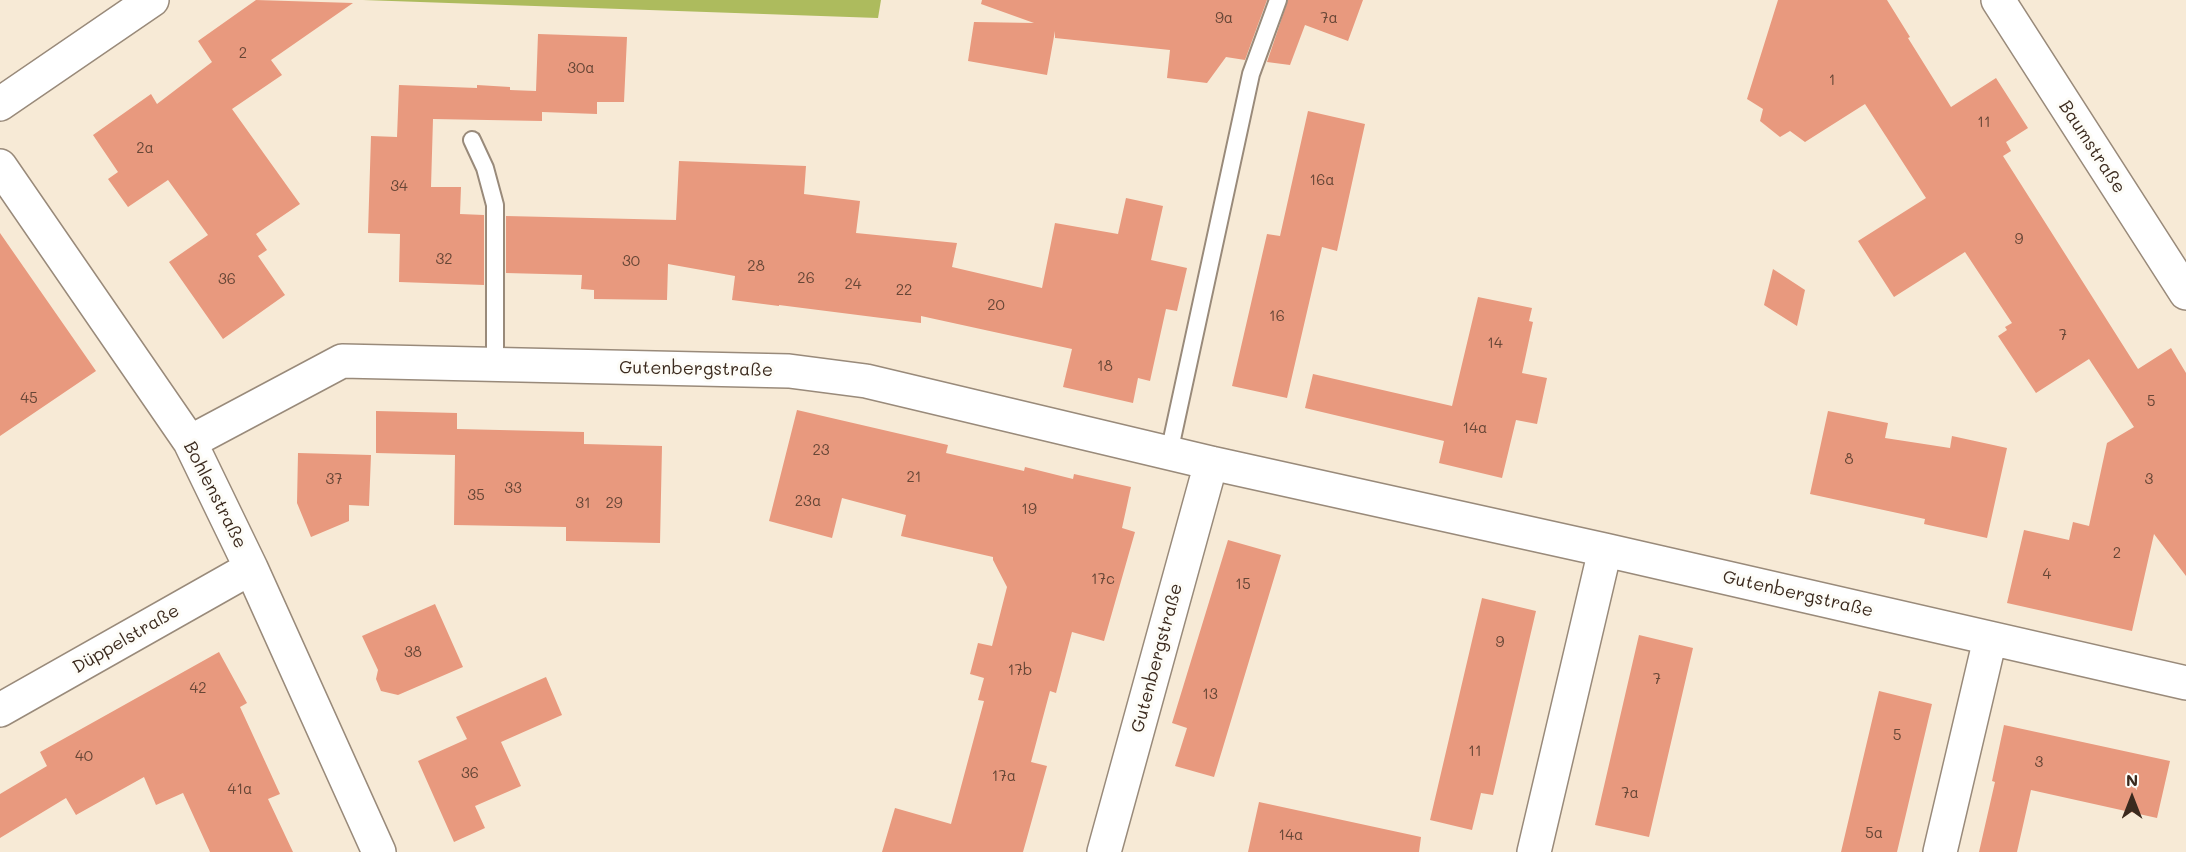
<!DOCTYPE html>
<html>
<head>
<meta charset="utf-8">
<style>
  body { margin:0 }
  #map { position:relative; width:2186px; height:852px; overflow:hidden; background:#f7ead6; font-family:Mali,sans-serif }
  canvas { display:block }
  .north { position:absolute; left:2102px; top:768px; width:60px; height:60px; -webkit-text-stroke:4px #fdfcf7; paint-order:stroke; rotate:0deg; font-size:16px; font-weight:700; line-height:24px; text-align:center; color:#3b2a1e }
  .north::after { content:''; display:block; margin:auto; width:21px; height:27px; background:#3b2a1e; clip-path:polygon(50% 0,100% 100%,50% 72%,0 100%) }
</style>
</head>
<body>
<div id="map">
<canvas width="2186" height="852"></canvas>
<div class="north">N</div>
</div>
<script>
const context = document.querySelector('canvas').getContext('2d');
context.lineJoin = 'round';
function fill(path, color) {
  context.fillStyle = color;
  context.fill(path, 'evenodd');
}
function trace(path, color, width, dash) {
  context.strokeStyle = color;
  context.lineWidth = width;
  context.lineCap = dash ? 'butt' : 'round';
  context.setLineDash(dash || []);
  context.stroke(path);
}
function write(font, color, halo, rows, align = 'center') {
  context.font = font + ' Mali,sans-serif';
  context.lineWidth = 6;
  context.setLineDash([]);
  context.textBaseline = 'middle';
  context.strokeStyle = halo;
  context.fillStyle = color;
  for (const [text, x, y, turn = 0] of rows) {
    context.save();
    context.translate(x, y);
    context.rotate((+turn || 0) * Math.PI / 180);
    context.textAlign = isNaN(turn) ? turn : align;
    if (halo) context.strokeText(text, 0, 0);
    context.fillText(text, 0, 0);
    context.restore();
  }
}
fill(new Path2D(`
  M 363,0 L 881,0 L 878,18 Z`), '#adbb5d');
fill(new Path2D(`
  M 256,0 L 353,3 L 271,60 L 282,75 L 232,109 L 300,204 L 256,234 L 267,250 L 258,256 L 285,295 L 223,339 L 169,262 L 208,235 L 168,180 L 128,207 L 108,179 L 118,172 L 93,135 L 151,94 L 157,104 L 212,62 L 198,41 Z
  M 982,0 L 1267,0 L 1245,60 L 1226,57 L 1207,83 L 1167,78 L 1170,50 L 1055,38 L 1055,31 L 1047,75 L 968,61 L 974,22 L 1034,23 L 981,4 Z
  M 1288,0 L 1363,0 L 1348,41 L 1305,25 L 1290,65 L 1267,62 Z
  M 1778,0 L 1887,0 L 1910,37 L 1908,38 L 1951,107 L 1996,78 L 2028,128 L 2006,142 L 2011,151 L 2003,156 L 2138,369 L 2171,348 L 2186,373 L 2186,576 L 2154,534 L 2132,631 L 2007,603 L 2024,530 L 2069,540 L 2073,522 L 2089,526 L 2107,443 L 2134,427 L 2089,359 L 2036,393 L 1998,336 L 2007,330 L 2005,327 L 2012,323 L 1965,252 L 1894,297 L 1858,241 L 1926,198 L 1865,104 L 1805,142 L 1790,131 L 1780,137 L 1760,121 L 1763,109 L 1747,99 Z
  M 538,34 L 627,37 L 624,102 L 597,102 L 597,114 L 542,112 L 542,121 L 433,119 L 431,187 L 461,187 L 460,214 L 484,215 L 484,285 L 399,282 L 400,234 L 368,233 L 371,136 L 397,137 L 399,85 L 477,88 L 477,85 L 510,87 L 510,90 L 536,91 Z
  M 1308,111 L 1365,124 L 1337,251 L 1322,247 L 1287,398 L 1232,386 L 1267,234 L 1280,236 Z
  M 679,161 L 806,166 L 804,194 L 860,201 L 856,233 L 957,243 L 952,267 L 1042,288 L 1055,223 L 1118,234 L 1126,198 L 1163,206 L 1151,260 L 1187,268 L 1177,311 L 1166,309 L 1150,381 L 1138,378 L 1133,403 L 1063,387 L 1072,349 L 921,316 L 921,323 L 779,305 L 779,306 L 732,300 L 735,276 L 668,264 L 667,300 L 594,299 L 594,290 L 581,289 L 582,275 L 506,273 L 506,216 L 676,220 Z
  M 0,233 L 96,371 L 0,436 Z
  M 1773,269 L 1805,290 L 1797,326 L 1764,305 Z
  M 1478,297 L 1532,308 L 1529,321 L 1533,322 L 1522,373 L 1547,378 L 1537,424 L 1516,420 L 1502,478 L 1439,463 L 1444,441 L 1305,408 L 1313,374 L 1452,406 Z
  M 797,410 L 948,445 L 946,453 L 1024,471 L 1025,467 L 1073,479 L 1074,474 L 1131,487 L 1122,528 L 1135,532 L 1104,641 L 1072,632 L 1056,693 L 1050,691 L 1031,762 L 1047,766 L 1023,852 L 882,852 L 895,808 L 951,824 L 984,701 L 978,700 L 984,678 L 970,674 L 978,643 L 992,646 L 1007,587 L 993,560 L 993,557 L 901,536 L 906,515 L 842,498 L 832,538 L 769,521 Z
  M 376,411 L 457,413 L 457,429 L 584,432 L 584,444 L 662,446 L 660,543 L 566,541 L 566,527 L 454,525 L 455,455 L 376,453 Z
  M 1828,411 L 1888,423 L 1885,438 L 1950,448 L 1952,436 L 2007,448 L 1987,538 L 1924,524 L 1925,519 L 1810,494 Z
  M 298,453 L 371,455 L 369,506 L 349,505 L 349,521 L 311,537 L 297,503 Z
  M 1228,540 L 1281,555 L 1214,777 L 1175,766 L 1187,728 L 1172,723 Z
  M 1482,598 L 1536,611 L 1493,795 L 1481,793 L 1472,830 L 1430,820 Z
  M 435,604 L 463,667 L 398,695 L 381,691 L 376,679 L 378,670 L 362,636 Z
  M 1639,635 L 1693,648 L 1649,837 L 1595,825 Z
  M 219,652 L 247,703 L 240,707 L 280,794 L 268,799 L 293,852 L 210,852 L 183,793 L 156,805 L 144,777 L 76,815 L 66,798 L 0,838 L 0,794 L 47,766 L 40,752 Z
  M 546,677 L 562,715 L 501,742 L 521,786 L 475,806 L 485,828 L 454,842 L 418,761 L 467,739 L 456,717 Z
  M 1879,691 L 1932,704 L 1897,852 L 1841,852 Z
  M 2004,725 L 2170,761 L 2157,818 L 2031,790 L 2017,852 L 1979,852 L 1995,782 L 1992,781 Z
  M 1259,802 L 1421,837 L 1419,852 L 1248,852 Z`), '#e8997e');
const lane = new Path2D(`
  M 472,140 L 485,168 L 495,205 L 495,364
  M 1169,453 L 1251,74 L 1278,0`);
const street = new Path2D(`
  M 1998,0 L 2186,293
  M 0,104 L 152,0
  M 0,166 L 190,442 L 251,568 L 379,852
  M 190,442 L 342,361 L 789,371 L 866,381 L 1211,463 L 1605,550 L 2186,683
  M 0,710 L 251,568
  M 1104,852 L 1211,463
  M 1534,852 L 1605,550
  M 1940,852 L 1990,639`);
trace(lane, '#998a7a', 20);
trace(street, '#998a7a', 36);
trace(lane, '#fff', 16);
trace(street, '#fff', 33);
write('15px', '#664636', null, [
  ["9a",1224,18],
  ["7a",1329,18],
  ["2",243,53],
  ["30a",581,68],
  ["1",1832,80],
  ["11",1984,122],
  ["2a",145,148],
  ["16a",1322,180],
  ["34",399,186],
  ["9",2019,239],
  ["32",444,259],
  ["30",631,261],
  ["28",756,266],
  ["26",806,278],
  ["36",227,279],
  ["24",853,284],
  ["22",904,290],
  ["20",996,305],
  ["16",1277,316],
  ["7",2063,335],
  ["14",1495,343],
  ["18",1105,366],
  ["45",29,398],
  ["5",2151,401],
  ["14a",1475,428],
  ["23",821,450],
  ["8",1849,459],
  ["21",914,477],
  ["37",334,479],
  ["3",2149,479],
  ["33",513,488],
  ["35",476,495],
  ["23a",808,501],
  ["31",583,503],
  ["29",614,503],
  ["19",1029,509],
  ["2",2117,553],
  ["4",2047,574],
  ["17c",1103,579],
  ["15",1243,584],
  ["9",1500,642],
  ["38",413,652],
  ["17b",1020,670],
  ["7",1657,679],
  ["42",198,688],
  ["13",1210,694],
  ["5",1897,735],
  ["11",1475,751],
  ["40",84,756],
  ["3",2039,762],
  ["36",470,773],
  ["17a",1004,776],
  ["41a",240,789],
  ["7a",1630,793],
  ["5a",1874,833],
  ["14a",1291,835]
]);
write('18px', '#3b2a1e', '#fdfcf7', [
  ["Baumstraße",2092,147,57],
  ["Gutenbergstraße",696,369,1],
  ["Bohlenstraße",215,495,63],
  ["Gutenbergstraße",1798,594,13],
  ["Düppelstraße",126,639,-30],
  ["Gutenbergstraße",1157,658,-75]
]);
</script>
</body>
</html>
